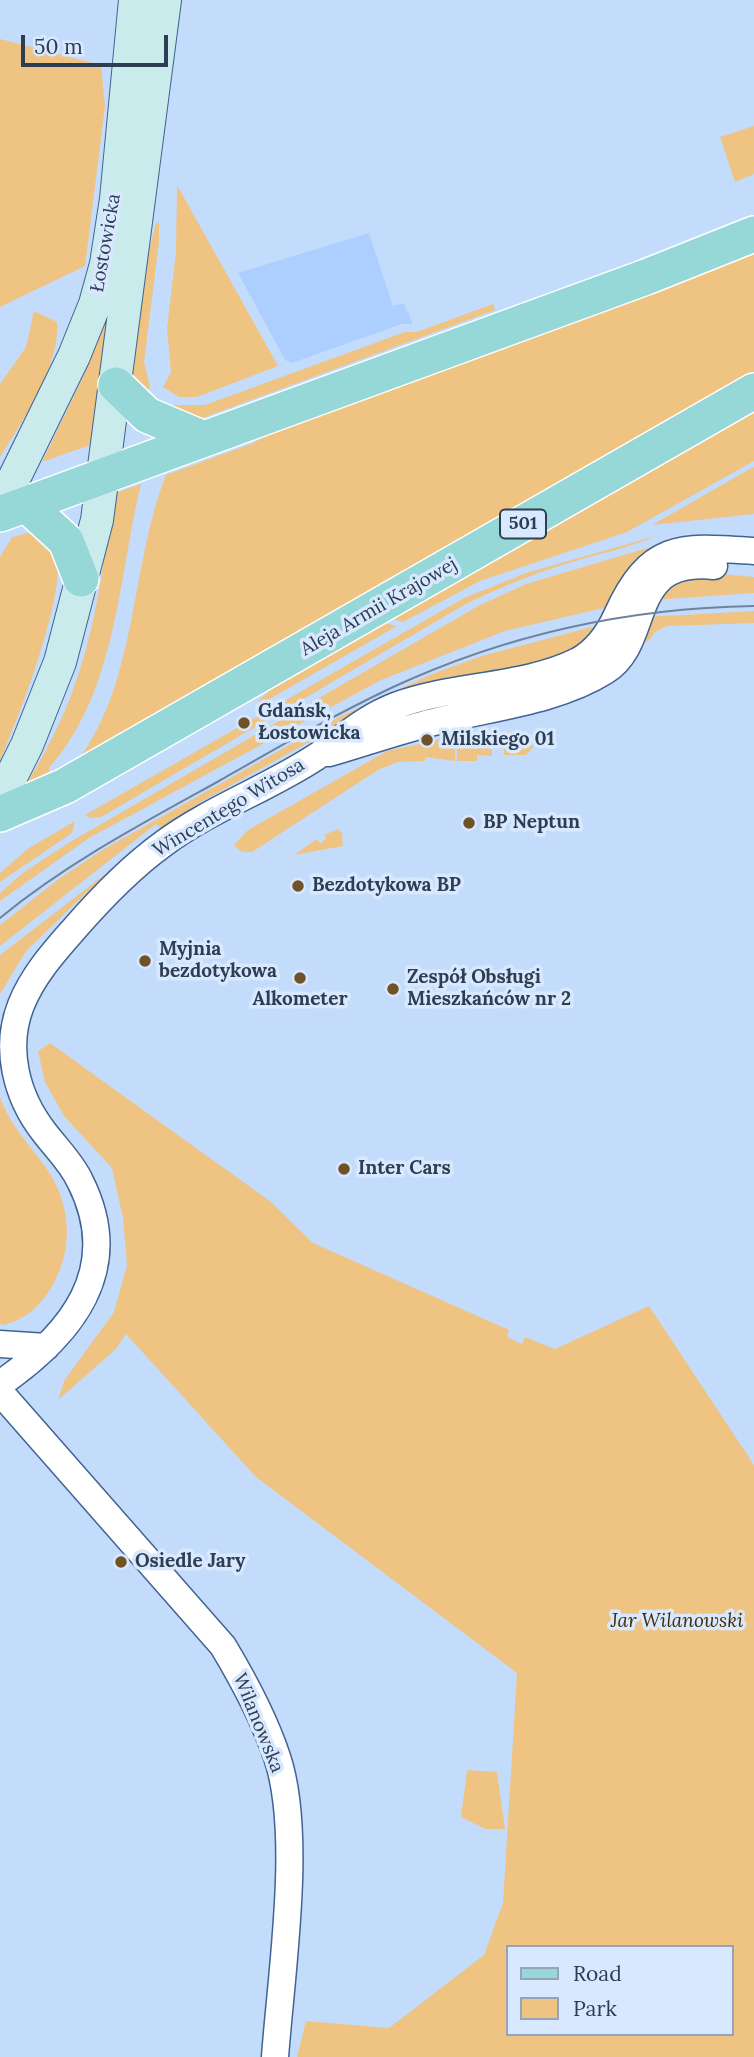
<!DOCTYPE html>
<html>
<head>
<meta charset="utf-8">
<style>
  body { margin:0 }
  #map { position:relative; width:754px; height:2057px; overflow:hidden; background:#c4dcfc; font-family:Lora,serif }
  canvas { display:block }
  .legend { position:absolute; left:506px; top:1945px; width:228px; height:91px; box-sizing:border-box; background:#d8e8fe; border:2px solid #94a4b9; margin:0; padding:9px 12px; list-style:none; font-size:21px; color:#2d3d52 }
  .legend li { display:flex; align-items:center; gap:14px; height:35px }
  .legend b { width:35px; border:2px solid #94a4b9 }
  .scale { position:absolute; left:21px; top:35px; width:147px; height:32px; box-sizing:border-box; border:4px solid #2d3d52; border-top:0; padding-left:9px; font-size:21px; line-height:24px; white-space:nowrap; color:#2d3d52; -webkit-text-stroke:5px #d8e8fe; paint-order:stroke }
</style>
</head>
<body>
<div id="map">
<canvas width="754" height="2057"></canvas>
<ul class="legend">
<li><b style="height:9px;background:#96d7d8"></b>Road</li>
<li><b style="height:19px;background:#efc382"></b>Park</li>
</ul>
<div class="scale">50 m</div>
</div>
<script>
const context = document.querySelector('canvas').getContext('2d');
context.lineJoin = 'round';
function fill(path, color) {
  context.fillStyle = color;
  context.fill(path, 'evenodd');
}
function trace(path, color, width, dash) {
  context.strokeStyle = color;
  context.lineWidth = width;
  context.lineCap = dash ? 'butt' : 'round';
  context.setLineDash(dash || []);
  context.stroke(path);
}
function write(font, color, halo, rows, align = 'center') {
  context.font = font + ' Lora,serif';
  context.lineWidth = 7;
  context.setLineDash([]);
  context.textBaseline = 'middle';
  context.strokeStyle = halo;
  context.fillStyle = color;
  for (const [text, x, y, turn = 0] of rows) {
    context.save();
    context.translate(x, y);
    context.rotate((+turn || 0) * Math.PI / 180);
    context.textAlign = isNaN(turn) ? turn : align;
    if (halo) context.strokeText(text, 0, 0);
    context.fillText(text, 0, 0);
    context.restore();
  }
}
fill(new Path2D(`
  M 369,233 L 393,306 L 404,303 L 413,324 L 402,324 L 292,363 L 285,360 L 238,273 Z`), '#adcfff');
fill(new Path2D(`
  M 0,39 L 101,65 L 105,106 L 85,266 L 0,307 Z
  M 754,126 L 754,174 L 735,182 L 720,137 Z
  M 177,185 L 278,366 L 197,397 L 179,397 L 163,387 L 171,372 L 167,328 L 176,252 Z
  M 156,223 L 159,223 L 159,242 L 144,362 L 150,387 L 147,397 L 131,375 L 140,286 Z
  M 754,249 L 754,377 L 79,759 C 138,678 130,566 166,475 L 251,444 L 290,423 Z
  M 114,281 L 96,443 L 42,462 L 84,375 Z
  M 493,304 L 495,310 L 205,417 L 195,419 L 170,408 L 174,405 L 205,405 L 405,332 L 417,332 Z
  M 34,311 L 57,322 C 61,364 22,422 0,457 L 0,384 L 26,347 Z
  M 754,406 L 754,461 L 627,532 L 480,581 L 403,622 L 387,617 Z
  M 754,467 L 754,514 L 652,525 L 748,470 Z
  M 141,484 C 118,579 117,691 49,768 L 50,779 L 21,792 C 87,692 98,610 113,494 Z
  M 32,532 C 44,536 52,547 56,559 C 67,593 16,725 0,760 L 0,557 L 12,537 Z
  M 656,536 C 629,548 601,553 572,562 C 535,573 501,587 466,604 L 101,817 L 91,818 L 85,815 L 464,598 L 526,573 Z
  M 664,543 L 612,606 L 505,631 L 381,680 L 89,838 L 0,901 L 0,893 L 24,872 L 70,842 L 478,606 L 526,584 Z
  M 722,574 L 754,577 L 754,593 L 653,600 L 667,583 Z
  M 754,611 L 754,623 L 667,626 L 655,632 L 648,642 L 639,639 L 645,617 Z
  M 379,622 L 397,626 L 259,705 L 258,701 L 291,672 Z
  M 603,624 L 571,651 L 545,661 L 356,716 L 199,803 L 161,828 L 156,824 L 0,946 L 0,925 L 60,878 L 104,849 L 339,717 L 432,674 L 482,656 Z
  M 475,732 L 524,732 L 530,736 L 533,747 L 526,755 L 504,755 L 504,741 L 491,741 L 492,756 L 477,755 L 477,761 L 457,761 L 457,744 L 450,744 L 450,748 L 455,748 L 455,761 L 425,757 L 425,761 L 398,762 L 378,770 L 252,852 L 242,852 L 234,845 L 248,830 L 387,751 Z
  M 75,821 L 72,833 L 0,882 L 0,873 L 29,848 Z
  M 338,829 L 342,833 L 343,846 L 294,855 L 317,839 L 320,843 L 326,839 L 324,835 Z
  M 108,872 L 26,951 L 0,994 L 0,955 Z
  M 50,1043 L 271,1202 L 313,1243 L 509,1330 L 507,1337 L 522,1344 L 525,1337 L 555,1349 L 649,1306 L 754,1465 L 754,2057 L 297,2057 L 306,2021 L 389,2028 L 484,1955 L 503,1903 L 517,1673 L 256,1477 L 126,1334 L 116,1349 L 58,1400 L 64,1381 L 114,1312 L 127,1265 L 123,1218 L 112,1168 L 64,1116 L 45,1082 L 38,1051 ZM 507,1947 L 731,1947 L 731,2034 L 507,2034 Z
  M 0,1097 C 10,1126 30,1145 47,1169 C 71,1204 74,1249 52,1286 C 41,1306 25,1320 3,1325 L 0,1324 Z
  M 467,1770 L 497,1772 L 505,1829 L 485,1829 L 461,1817 Z`), '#efc382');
const tertiary = new Path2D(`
  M 329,753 C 367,742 403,729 442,720 C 495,707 559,700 605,671 C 653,642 624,557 714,566
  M 0,1344 L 46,1347
  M 0,1384 C 71,1335 125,1270 80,1181 C 71,1162 56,1148 44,1132 C 16,1096 4,1048 21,1005 C 33,975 54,952 75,928 C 102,897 130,868 163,844 C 210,809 267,789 316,757 C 343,738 364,718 395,706 C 453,684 524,688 578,661 C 596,651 609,633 617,615 C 650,542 681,546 754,551
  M 0,1392 L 223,1646 C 244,1681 264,1718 277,1757 C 303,1834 281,1974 275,2057`);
const secondary = new Path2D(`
  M 0,507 L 74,356 L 95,304 L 106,264 L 116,199 L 135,0
  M 0,799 L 27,745 L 60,662 L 97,520 L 165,0`);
const primary = new Path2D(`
  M 116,385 L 147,415 L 204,439
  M 27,505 L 66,541 L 81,579
  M 0,514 L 646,277 L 754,234
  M 0,814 L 65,786 L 754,391`);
trace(tertiary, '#406391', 29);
trace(secondary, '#406391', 34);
trace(primary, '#fff', 38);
trace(tertiary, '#fff', 26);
trace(secondary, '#caebec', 32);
trace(primary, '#96d7d8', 35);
trace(new Path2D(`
  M 0,918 C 67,863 143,823 219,781 C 275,749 332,716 391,688 C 505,635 628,608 754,606`), '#6f839c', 2);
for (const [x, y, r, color] of [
  [244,723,7,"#6f5225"],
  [427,740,7,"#6f5225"],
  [469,823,7,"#6f5225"],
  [298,886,7,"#6f5225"],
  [145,961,7,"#6f5225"],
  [300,978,7,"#6f5225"],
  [393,989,7,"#6f5225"],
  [344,1169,7,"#6f5225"],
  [121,1562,7,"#6f5225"]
]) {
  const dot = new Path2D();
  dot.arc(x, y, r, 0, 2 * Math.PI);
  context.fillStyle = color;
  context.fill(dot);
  trace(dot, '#d8e8fe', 2.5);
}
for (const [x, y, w] of [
  [523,524,46]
]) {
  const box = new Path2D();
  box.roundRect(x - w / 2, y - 14.5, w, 29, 5);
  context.fillStyle = '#d8e8fe';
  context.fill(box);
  trace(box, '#2d3d52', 2);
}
write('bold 18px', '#2d3d52', null, [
  ["501",523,524]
]);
write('19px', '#2d3d52', '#d8e8fe', [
  ["Łostowicka",106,243,-80],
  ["Aleja Armii Krajowej",379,607,-30],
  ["Wincentego Witosa",229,808,-31],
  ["Wilanowska",258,1723,68]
]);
write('bold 19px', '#2d3d52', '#d8e8fe', [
  ["Gdańsk,",258,712],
  ["Łostowicka",258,734],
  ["Milskiego 01",441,740],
  ["BP Neptun",483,823],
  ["Bezdotykowa BP",312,886],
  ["Myjnia",159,950],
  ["bezdotykowa",159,972],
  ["Zespół Obsługi",407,978],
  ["Mieszkańców nr 2",407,1000],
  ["Alkometer",300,1000,"center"],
  ["Inter Cars",358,1169],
  ["Osiedle Jary",135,1562]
], 'left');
write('italic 19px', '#432b00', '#d8e8fe', [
  ["Jar Wilanowski",677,1622]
]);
</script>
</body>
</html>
